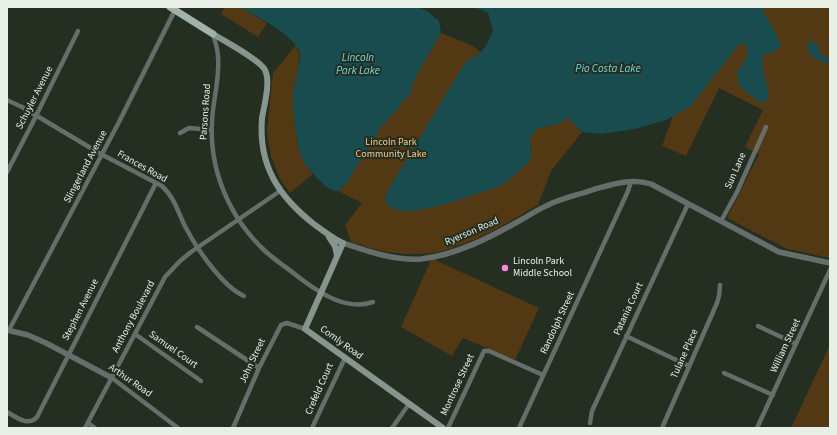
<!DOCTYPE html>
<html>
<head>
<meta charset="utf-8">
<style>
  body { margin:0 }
  #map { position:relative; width:837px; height:435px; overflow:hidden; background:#242e21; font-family:"Source Sans 3",sans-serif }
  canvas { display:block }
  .frame { position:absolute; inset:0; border:8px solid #e8efe6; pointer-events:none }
</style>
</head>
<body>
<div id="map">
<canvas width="837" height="435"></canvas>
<div class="frame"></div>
</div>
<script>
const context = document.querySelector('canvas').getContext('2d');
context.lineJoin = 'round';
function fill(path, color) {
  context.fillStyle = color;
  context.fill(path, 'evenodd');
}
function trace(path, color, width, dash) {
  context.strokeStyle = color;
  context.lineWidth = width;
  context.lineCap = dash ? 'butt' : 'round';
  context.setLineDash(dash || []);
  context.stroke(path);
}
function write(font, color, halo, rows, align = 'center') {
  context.font = font + ' "Source Sans 3",sans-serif';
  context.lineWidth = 4;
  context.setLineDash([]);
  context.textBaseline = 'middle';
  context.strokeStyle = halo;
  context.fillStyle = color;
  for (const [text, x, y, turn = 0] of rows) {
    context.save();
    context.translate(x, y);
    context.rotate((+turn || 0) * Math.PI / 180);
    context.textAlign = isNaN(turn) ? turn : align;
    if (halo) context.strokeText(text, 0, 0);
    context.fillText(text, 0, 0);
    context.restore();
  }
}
fill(new Path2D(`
  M 222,7 L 240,7 L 267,23 L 258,37 L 221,14 L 224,8 Z
  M 740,7 L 830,7 L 830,258 L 787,249 L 727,218 L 759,154 L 745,147 L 763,110 L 719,88 L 686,156 L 662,146 L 673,116 Z
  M 441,33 L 471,45 L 481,52 L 465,63 L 386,194 C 385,201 386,204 392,208 L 531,160 L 530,138 L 537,128 L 555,125 L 568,118 L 582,132 L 551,171 L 538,205 C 505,224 471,246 433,253 C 418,255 401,254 387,252 C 375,250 363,245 351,242 L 345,225 L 362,203 L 338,191 L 346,184 L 381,126 L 397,110 L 401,103 L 409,96 L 415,78 Z
  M 295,46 C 306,60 292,81 293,99 C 293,111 297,145 301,156 C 304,163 309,169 313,174 L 290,193 L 280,179 L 271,157 L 267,131 L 273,73 Z
  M 433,259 L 539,308 L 515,360 L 463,338 L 452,356 L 401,327 L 431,260 Z
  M 830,343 L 830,428 L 791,428 L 826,353 Z`), '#523913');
fill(new Path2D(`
  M 240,7 L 417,7 L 427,11 L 439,21 L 441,33 L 415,78 L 409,96 L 401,103 L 397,110 L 381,127 L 346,184 L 338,191 C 330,191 325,186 320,181 C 313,173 305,166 301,156 C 297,145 293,111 293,99 C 292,86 303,60 299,51 C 289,31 258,18 240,7 Z
  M 473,7 L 766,7 L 762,10 L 773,28 L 781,45 L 774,52 L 763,55 C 760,70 768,82 769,97 L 763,103 L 752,97 L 739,86 L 737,73 L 748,55 L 746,45 L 739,44 L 691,106 L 666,120 L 635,129 L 601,134 L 582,132 L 568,118 L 555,125 L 537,128 L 530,138 L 531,160 C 522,168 513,178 503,184 C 494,190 481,192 471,196 C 457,200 381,229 386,194 L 465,63 L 481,52 L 487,44 L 493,30 L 488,13 Z
  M 809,41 L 813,41 L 819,47 L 819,51 L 828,59 L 830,59 L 830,64 C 820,62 801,54 809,41 Z`), '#184c4f');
trace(new Path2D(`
  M 213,34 C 215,41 218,49 218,57 C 220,78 213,100 212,121 C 209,170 229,217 265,251 C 276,261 289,269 301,279 C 321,294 347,311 373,302
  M 7,100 L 22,107 L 99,153 L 162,186 C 175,198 178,213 186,228 C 197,249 223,287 244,296
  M 180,133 L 189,128 L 212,130
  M 7,172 L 33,122 L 78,31
  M 721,221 L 737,192 L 766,127
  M 758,326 L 796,344
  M 197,327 L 259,368
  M 9,330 L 119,122 L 175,10
  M 135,334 L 201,381
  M 626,336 L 689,366
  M 724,373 L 773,395
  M 112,378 L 178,428
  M 7,412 C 16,417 28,427 37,417 L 156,183
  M 88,423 L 95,428
  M 590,423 L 592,411 L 688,204
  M 85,428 L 165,277 L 180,261 L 191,252 L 280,191
  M 233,428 L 259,368 L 281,325 L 287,323 L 305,329
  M 312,428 L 345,358
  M 392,428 L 409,404
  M 448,428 L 484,351 L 489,351 L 543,375
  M 519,428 L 628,191 L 631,181
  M 662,428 L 717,303 L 719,296 L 720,285
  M 757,428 L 830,270`), '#666e6b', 4.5);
trace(new Path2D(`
  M 343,243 C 367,251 395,261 421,259 C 456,255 489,238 519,221 C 528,216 537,210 546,206 C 561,198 579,195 595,189 C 614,184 632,178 651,184 L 779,252 L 830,263
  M 7,330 L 28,335 L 46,343 L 112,378`), '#666e6b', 5.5);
trace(new Path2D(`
  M 213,34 C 224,41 260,60 265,70 C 271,81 264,106 262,118 C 258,166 279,197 315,225 C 324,231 333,239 343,243 L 305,329 L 443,428
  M 329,237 L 335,246 L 337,256`), '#87958f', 6);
trace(new Path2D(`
  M 170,7 L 213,34`), '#a1b2ab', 7);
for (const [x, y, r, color] of [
  [505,268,4,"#ff85df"]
]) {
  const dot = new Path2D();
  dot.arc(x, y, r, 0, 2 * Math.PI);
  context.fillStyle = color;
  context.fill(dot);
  trace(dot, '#242e21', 1.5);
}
write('10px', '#e8efe6', '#242e21', [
  ["Schuyler Avenue",35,98,-63],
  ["Parsons Road",206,112,-86],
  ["Slingerland Avenue",86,167,-62],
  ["Frances Road",142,167,29],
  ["Sun Lane",736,171,-66],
  ["Ryerson Road",472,232,-23],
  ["Patania Court",629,309,-65],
  ["Stephen Avenue",81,310,-63],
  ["Anthony Boulevard",134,317,-62],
  ["Randolph Street",558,323,-65],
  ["Comly Road",341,343,36],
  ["William Street",786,346,-65],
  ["Samuel Court",173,350,35],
  ["Tulane Place",685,354,-66],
  ["John Street",253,361,-65],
  ["Arthur Road",130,381,35],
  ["Montrose Street",458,385,-65],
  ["Crefeld Court",320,389,-66]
]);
write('10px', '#faca8b', '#242e21', [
  ["Lincoln Park",391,143],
  ["Community Lake",391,155]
]);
write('10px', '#e8efe6', '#242e21', [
  ["Lincoln Park",513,262],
  ["Middle School",513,274]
], 'left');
write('italic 11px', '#72dae0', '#242e21', [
  ["Lincoln",358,59],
  ["Park Lake",358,72],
  ["Pio Costa Lake",608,70]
]);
</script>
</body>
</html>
